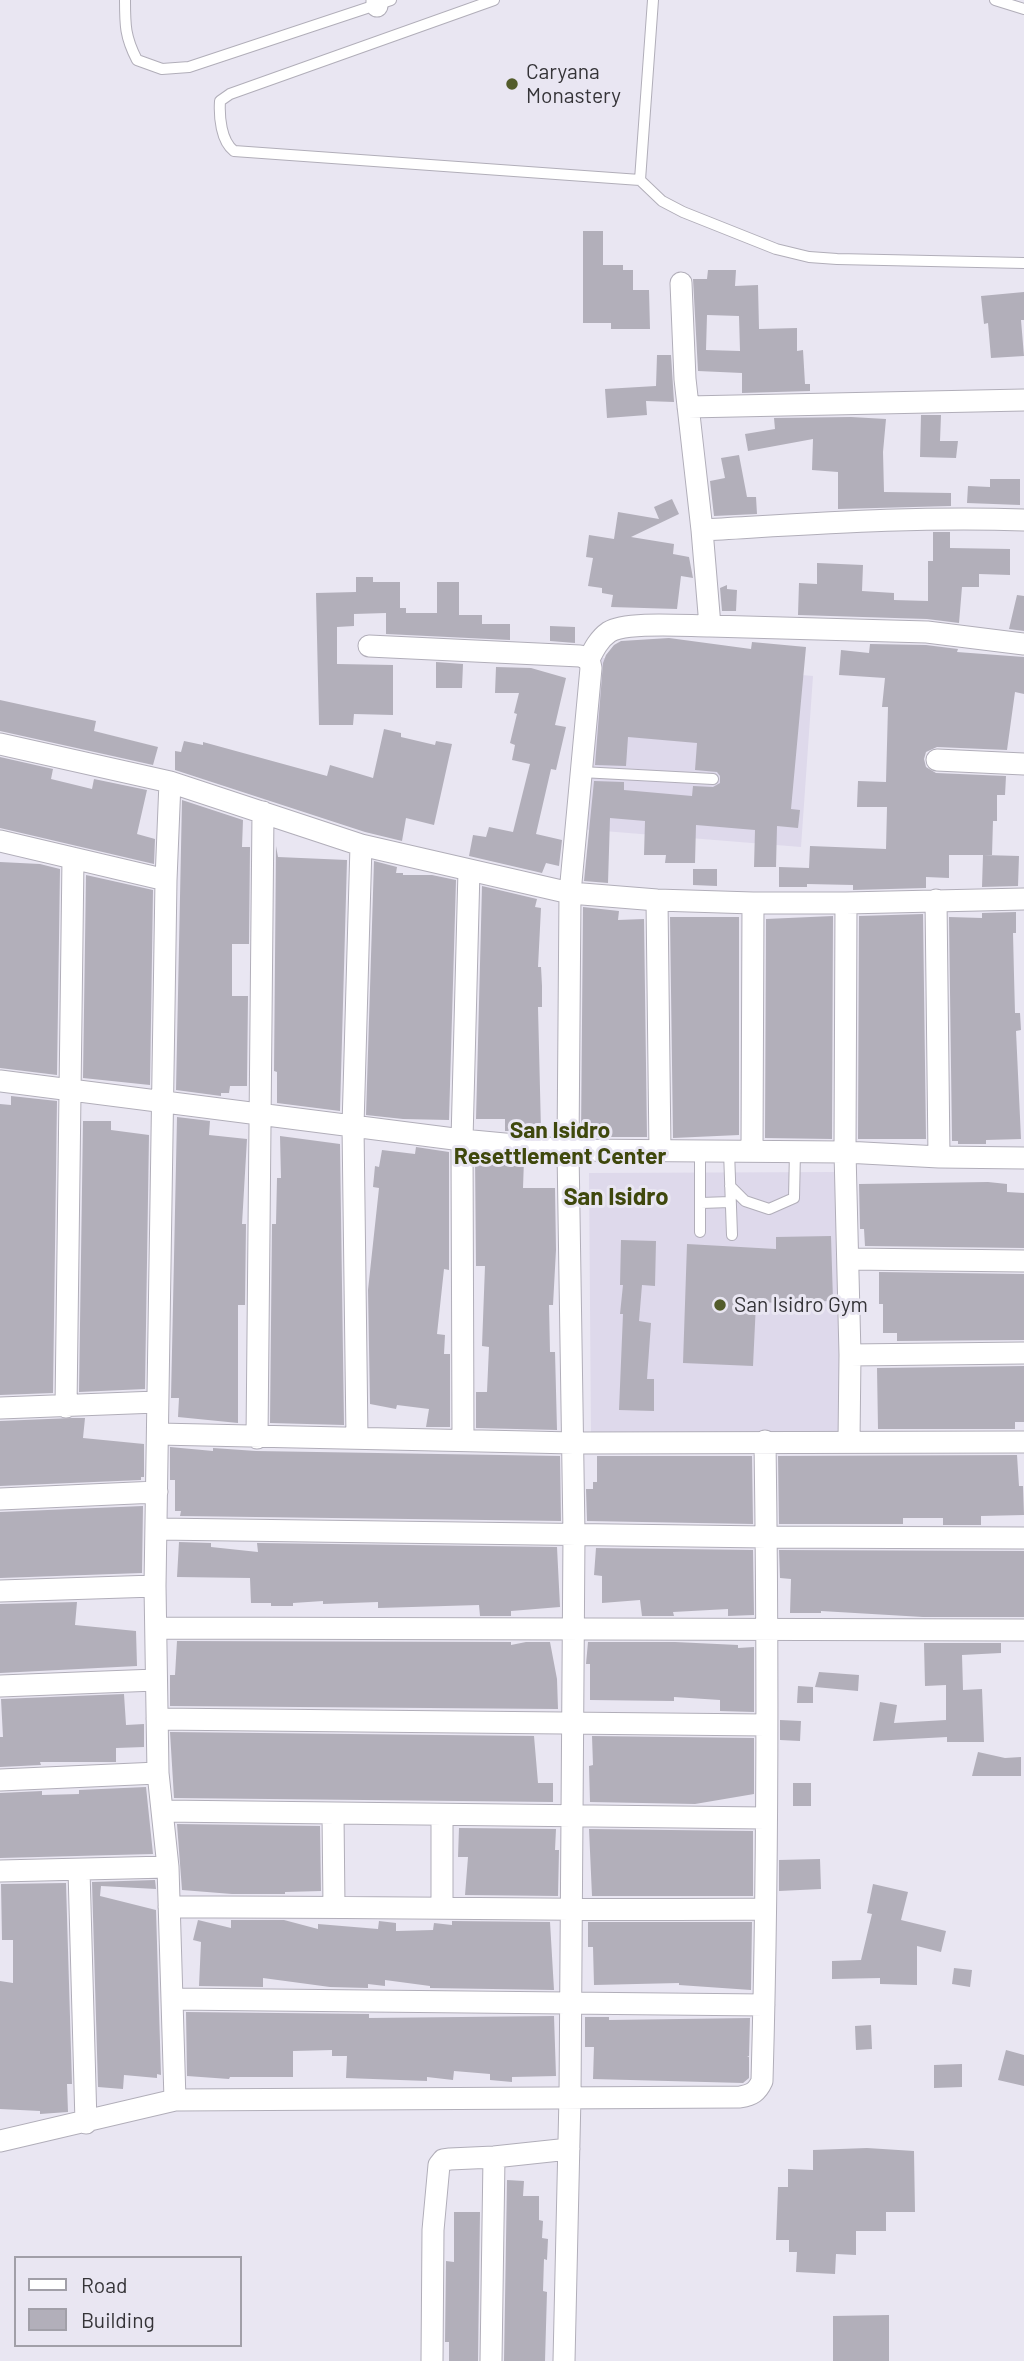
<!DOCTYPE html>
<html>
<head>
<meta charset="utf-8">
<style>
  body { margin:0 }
  #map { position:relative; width:1024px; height:2361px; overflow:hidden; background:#e9e6f2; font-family:Barlow,sans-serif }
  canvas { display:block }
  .legend { position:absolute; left:14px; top:2256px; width:228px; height:91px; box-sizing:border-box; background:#e9e6f2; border:2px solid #a19fa8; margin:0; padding:9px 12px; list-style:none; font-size:21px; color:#353438 }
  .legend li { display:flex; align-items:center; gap:14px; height:35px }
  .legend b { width:35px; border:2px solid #a19fa8 }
</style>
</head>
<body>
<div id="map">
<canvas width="1024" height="2361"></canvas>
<ul class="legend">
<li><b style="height:9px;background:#fff"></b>Road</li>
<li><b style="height:19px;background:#b2afba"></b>Building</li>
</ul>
</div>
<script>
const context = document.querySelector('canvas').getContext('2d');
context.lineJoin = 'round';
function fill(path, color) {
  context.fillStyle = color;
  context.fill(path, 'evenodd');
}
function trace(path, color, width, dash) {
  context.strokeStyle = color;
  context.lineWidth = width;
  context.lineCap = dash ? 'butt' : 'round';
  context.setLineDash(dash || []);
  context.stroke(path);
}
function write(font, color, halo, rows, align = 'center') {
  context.font = font + ' Barlow,sans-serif';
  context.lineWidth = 6;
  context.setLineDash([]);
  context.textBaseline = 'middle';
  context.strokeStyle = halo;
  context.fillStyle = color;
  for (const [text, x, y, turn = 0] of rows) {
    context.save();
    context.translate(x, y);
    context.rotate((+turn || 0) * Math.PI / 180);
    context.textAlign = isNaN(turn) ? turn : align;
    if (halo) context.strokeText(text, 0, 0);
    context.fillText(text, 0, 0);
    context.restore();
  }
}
fill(new Path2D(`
  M 592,657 L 813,676 L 801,847 L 579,829 Z
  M 838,1172 L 840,1433 L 591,1434 L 589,1173 Z`), '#ded9eb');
fill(new Path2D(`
  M 583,231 L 603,231 L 603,265 L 623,265 L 623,270 L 633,270 L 633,290 L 649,290 L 650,329 L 611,329 L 611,323 L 583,323 Z
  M 708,270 L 736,270 L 735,286 L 758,285 L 759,329 L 797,328 L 797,351 L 803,350 L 805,384 L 810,384 L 810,391 L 742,393 L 742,373 L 698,371 L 693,279 L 707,279 ZM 707,315 L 739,316 L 740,351 L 706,350 Z
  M 1024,292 L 1024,320 L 1021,320 L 1024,356 L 991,358 L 988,323 L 984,324 L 981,296 Z
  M 657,355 L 671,355 L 674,402 L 646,401 L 647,415 L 607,418 L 605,389 L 656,386 Z
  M 921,415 L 941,415 L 940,441 L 958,441 L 956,458 L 920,457 Z
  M 851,417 L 886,419 L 883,452 L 884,492 L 951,493 L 951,506 L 838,509 L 838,472 L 812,470 L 813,439 L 748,451 L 745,434 L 775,429 L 774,418 Z
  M 739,455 L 747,497 L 756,497 L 757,514 L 714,516 L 710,481 L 725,478 L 721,458 Z
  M 990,479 L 1020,479 L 1020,505 L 967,503 L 968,486 L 990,487 Z
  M 672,499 L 679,514 L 631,537 L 674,544 L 673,554 L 689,557 L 693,578 L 681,576 L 677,609 L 611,607 L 613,595 L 602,593 L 602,588 L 588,586 L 593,558 L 586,557 L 589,535 L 614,539 L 618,512 L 659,519 L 654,507 Z
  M 933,532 L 950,532 L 950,548 L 1010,549 L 1010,575 L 979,574 L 979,587 L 962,587 L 959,623 L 927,619 L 798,615 L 799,583 L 817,584 L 817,563 L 863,565 L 862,591 L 894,593 L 894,600 L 928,601 L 928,561 L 933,561 Z
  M 356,577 L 373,577 L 373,582 L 400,582 L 400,608 L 406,608 L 406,613 L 437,613 L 437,582 L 459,582 L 459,615 L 482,615 L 482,624 L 510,624 L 510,640 L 386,634 L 386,613 L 354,614 L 354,626 L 337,627 L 337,664 L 393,665 L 393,715 L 354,714 L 353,725 L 319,725 L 316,593 L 356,592 Z
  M 727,585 L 727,589 L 737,590 L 736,611 L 722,611 L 720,588 Z
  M 1017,595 L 1024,596 L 1024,631 L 1009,629 Z
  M 550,626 L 575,627 L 575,643 L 550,641 Z
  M 669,638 L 751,649 L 752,642 L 806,647 L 791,809 L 800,810 L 798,828 L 777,826 L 776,867 L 754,867 L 755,830 L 696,825 L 695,863 L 665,863 L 666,855 L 644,855 L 645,821 L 610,818 L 608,883 L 584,881 L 594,781 L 624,782 L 624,790 L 692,796 L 693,786 L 713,787 L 720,783 L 720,776 L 717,772 L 695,770 L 697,743 L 628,737 L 626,766 L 595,765 L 603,663 L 606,655 L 614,645 L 621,641 Z
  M 870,644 L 926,645 L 958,649 L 957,652 L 1024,657 L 1024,694 L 1015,692 L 1007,750 L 937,747 L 926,752 L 924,759 L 926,767 L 936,773 L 1006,776 L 1005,795 L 997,795 L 997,821 L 993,821 L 992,855 L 949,855 L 949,878 L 926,877 L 926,888 L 853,890 L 853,885 L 807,884 L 807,887 L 779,887 L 779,867 L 809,868 L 810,846 L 886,849 L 887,807 L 857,807 L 858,781 L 886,782 L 888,707 L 882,707 L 885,678 L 839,675 L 841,650 L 869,653 Z
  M 436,662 L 463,664 L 462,688 L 436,688 Z
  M 496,667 L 531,668 L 566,678 L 555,725 L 566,727 L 556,770 L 551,769 L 536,834 L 562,840 L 559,866 L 546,863 L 542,873 L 469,856 L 473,835 L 486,837 L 489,827 L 513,832 L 530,764 L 512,760 L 515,745 L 510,743 L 517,714 L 514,713 L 519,693 L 495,693 Z
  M 0,700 L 96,721 L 94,731 L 158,747 L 153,765 L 0,731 Z
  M 384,729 L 401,733 L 401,737 L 435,745 L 436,741 L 452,744 L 434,825 L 406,818 L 402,841 L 365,832 L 175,770 L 175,751 L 181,752 L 184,741 L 203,745 L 203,742 L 327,776 L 330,765 L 373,778 Z
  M 0,757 L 53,769 L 51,779 L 92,789 L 94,779 L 147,790 L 137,834 L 155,839 L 154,864 L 0,828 Z
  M 182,800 L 243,820 L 242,847 L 250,847 L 249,944 L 232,944 L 232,996 L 248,996 L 247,1086 L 230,1086 L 229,1093 L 221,1093 L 221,1096 L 176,1090 Z
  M 276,846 L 278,857 L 347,860 L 340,1111 L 277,1103 L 277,1072 L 274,1071 Z
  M 983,855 L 1019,856 L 1018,886 L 982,887 Z
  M 374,861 L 397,867 L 396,873 L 403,873 L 403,875 L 432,875 L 456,880 L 449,1120 L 403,1119 L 366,1115 Z
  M 0,862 L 40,864 L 60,869 L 57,1075 L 0,1068 Z
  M 693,869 L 717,869 L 717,886 L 693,885 Z
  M 86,875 L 153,890 L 150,1085 L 83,1078 Z
  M 482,886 L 537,899 L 535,907 L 541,908 L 538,967 L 541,967 L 542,986 L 542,1007 L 538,1007 L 541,1131 L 505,1131 L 505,1119 L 476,1119 Z
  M 583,907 L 619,911 L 618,920 L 644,919 L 647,1137 L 581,1137 Z
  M 1016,912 L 1016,933 L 1013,933 L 1014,975 L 1015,1013 L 1020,1013 L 1021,1030 L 1016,1031 L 1021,1139 L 986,1140 L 986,1144 L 958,1144 L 958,1141 L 952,1141 L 949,917 L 982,918 L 982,913 Z
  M 923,914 L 926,1139 L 858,1139 L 859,916 Z
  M 833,916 L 832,1139 L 765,1138 L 766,919 Z
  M 670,917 L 739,917 L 739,1135 L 673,1138 Z
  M 11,1096 L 57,1101 L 53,1393 L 0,1395 L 0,1104 L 11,1105 Z
  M 177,1117 L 210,1121 L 209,1135 L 247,1139 L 242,1224 L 246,1224 L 245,1305 L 238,1305 L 238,1423 L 178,1417 L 179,1398 L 171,1398 Z
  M 83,1121 L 111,1121 L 111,1130 L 149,1135 L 145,1389 L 79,1392 Z
  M 280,1136 L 340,1144 L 344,1425 L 270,1423 L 272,1224 L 276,1224 L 277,1178 L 281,1178 Z
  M 416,1147 L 449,1152 L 449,1270 L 444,1269 L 437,1334 L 445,1335 L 444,1354 L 450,1354 L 450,1427 L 426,1427 L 429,1409 L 397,1405 L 396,1409 L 370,1404 L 368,1290 L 379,1188 L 373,1187 L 375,1166 L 379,1167 L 382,1150 L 415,1154 Z
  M 475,1155 L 524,1159 L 523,1188 L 555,1188 L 556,1250 L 553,1305 L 549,1305 L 550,1352 L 555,1352 L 557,1430 L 476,1428 L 476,1392 L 487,1392 L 489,1347 L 482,1346 L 485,1266 L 476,1266 Z
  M 988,1182 L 1007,1184 L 1007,1192 L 1024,1193 L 1024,1248 L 865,1246 L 864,1229 L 860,1229 L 859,1184 Z
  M 831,1236 L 833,1301 L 756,1303 L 753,1366 L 683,1363 L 687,1244 L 776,1249 L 776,1237 Z
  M 621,1240 L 656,1241 L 655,1286 L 642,1285 L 639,1321 L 651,1323 L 647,1379 L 654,1379 L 654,1411 L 619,1410 L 623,1314 L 620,1314 L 623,1285 L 620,1285 Z
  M 879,1272 L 1024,1274 L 1024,1340 L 897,1341 L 897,1333 L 883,1333 L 883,1304 L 879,1304 Z
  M 1024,1366 L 1024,1422 L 1015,1422 L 1015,1429 L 878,1429 L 877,1368 Z
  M 72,1418 L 85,1418 L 83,1438 L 144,1444 L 144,1477 L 141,1477 L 141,1480 L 0,1486 L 0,1421 Z
  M 170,1447 L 213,1451 L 213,1448 L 256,1451 L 560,1456 L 561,1521 L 180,1516 L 181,1511 L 175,1511 L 175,1480 L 170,1480 Z
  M 1017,1455 L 1019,1486 L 1023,1486 L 1024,1515 L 981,1516 L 981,1525 L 943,1525 L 943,1518 L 903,1518 L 903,1524 L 779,1524 L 778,1456 Z
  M 597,1456 L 752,1456 L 753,1524 L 587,1521 L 586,1489 L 593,1489 L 593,1482 L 597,1482 Z
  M 143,1506 L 142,1573 L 0,1578 L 0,1512 Z
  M 179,1542 L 211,1543 L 211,1547 L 258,1552 L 257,1543 L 557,1547 L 560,1607 L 511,1611 L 511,1616 L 480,1616 L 479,1605 L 378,1608 L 378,1602 L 323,1604 L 323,1601 L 293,1603 L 293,1606 L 271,1606 L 271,1603 L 251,1603 L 250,1578 L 177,1577 Z
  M 596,1548 L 753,1550 L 754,1615 L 728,1616 L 728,1609 L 673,1612 L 674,1616 L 642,1616 L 640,1600 L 602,1603 L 602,1576 L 594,1575 Z
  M 779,1550 L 1024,1551 L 1024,1617 L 923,1617 L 821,1611 L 821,1613 L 790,1613 L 791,1579 L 780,1578 Z
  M 77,1602 L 75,1625 L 136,1631 L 137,1666 L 0,1673 L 0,1604 Z
  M 177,1641 L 511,1642 L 511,1645 L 526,1642 L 550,1642 L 557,1679 L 558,1709 L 170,1706 L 170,1675 L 175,1675 Z
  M 588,1642 L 675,1642 L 738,1645 L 738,1648 L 754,1647 L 754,1712 L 720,1711 L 720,1700 L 674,1697 L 674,1701 L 590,1700 L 590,1664 L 586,1664 Z
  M 924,1643 L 1001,1643 L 1001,1653 L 962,1655 L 963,1690 L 982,1689 L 984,1742 L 947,1742 L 947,1737 L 873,1741 L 880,1702 L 897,1705 L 894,1723 L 946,1720 L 946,1685 L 925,1686 Z
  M 819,1672 L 859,1675 L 858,1691 L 815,1687 Z
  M 798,1686 L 813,1687 L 813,1703 L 797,1703 Z
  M 124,1694 L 126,1725 L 144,1724 L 144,1747 L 116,1748 L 116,1762 L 40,1762 L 41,1765 L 0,1767 L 0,1737 L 3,1737 L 1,1699 Z
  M 780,1720 L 801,1721 L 800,1741 L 780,1740 Z
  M 170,1732 L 534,1736 L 538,1783 L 553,1783 L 553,1802 L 174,1798 Z
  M 592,1736 L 754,1738 L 754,1794 L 695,1804 L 590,1802 L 589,1766 L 593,1765 Z
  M 978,1752 L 1005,1758 L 1021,1757 L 1021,1776 L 972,1776 Z
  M 793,1783 L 811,1783 L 811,1806 L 793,1806 Z
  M 146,1787 L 153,1854 L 0,1858 L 0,1793 L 42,1791 L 42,1795 L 79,1794 L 79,1790 Z
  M 177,1824 L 320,1826 L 321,1891 L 285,1892 L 285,1894 L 232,1894 L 182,1890 Z
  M 459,1828 L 556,1829 L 555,1850 L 559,1850 L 558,1896 L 465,1895 L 468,1857 L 458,1857 Z
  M 589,1829 L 753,1831 L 753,1896 L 592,1896 Z
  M 820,1859 L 821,1889 L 779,1891 L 779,1860 Z
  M 155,1880 L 156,1889 L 101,1886 L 100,1896 L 156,1910 L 161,2075 L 157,2074 L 157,2078 L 124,2075 L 123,2089 L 98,2087 L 92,1882 Z
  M 66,1883 L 72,2084 L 67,2084 L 68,2112 L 40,2114 L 40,2111 L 0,2109 L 0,1981 L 13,1983 L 13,1940 L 2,1940 L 1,1884 Z
  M 873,1884 L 908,1892 L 901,1920 L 946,1931 L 941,1952 L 917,1946 L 917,1985 L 880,1984 L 880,1978 L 832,1979 L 832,1961 L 861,1960 L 872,1914 L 867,1913 Z
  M 198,1920 L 231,1928 L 231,1920 L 284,1920 L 318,1929 L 318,1924 L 378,1929 L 379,1921 L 396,1923 L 396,1931 L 433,1930 L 434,1923 L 452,1925 L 452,1921 L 550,1922 L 554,1990 L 430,1988 L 430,1986 L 385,1980 L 385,1986 L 368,1984 L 368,1988 L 330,1987 L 263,1978 L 263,1987 L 199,1986 L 201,1942 L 193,1940 Z
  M 588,1922 L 752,1922 L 751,1990 L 679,1985 L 679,1983 L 594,1985 L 593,1947 L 588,1947 Z
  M 954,1968 L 972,1970 L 970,1987 L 952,1984 Z
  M 186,2012 L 369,2014 L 369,2018 L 554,2016 L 556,2076 L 512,2077 L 512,2082 L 490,2080 L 490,2074 L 454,2071 L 453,2080 L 427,2077 L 427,2081 L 346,2078 L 347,2056 L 332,2056 L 332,2050 L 293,2051 L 293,2077 L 230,2077 L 229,2079 L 187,2076 Z
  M 585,2017 L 609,2017 L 609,2020 L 750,2018 L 749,2056 L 747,2056 L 749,2057 L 749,2078 L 743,2083 L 593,2079 L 594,2047 L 585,2047 Z
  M 871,2025 L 872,2049 L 856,2050 L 855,2026 Z
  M 1006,2050 L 1024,2055 L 1024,2086 L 998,2080 Z
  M 962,2064 L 962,2087 L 934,2088 L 934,2065 Z
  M 867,2148 L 914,2151 L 915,2212 L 886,2212 L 886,2231 L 856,2231 L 856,2255 L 836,2254 L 835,2274 L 796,2272 L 797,2252 L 789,2252 L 789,2240 L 776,2240 L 778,2187 L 788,2187 L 788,2169 L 813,2170 L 813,2150 Z
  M 507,2180 L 524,2181 L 523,2196 L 539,2196 L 539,2220 L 543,2221 L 542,2238 L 548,2239 L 547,2260 L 544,2259 L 543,2291 L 547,2292 L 545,2361 L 504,2361 Z
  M 454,2212 L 480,2212 L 478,2361 L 449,2361 L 449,2342 L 445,2342 L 446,2261 L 454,2262 Z
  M 889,2315 L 889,2361 L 833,2361 L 833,2316 Z`), '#b2afba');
const lane = new Path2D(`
  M 125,0 C 125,25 125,37 137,60 L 162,69 L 189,67 L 391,0
  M 494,0 L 230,94 L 220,101 C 219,117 221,141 234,151 L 640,180
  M 653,0 L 640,180 L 662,201 L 683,212 L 776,249 L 809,257 L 837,259 L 1024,263
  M 995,0 L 1024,9
  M 581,772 L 713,779
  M 700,1151 L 700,1232
  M 729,1151 L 732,1235
  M 730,1186 L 745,1201 L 769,1209 L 794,1198 L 795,1151
  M 701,1203 L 730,1202`);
const street = new Path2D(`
  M 377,6 L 377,0
  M 681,283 L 685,379 L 702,530 L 710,626 L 927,632 L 1024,644
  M 688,407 L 1024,400
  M 702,530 C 810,524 916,516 1024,520
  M 369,646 L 580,656 L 589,659 L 591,668 L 570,893 L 568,1150 L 574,1534 L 570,2096 L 564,2361
  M 589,659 C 594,649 599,639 609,632 C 626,621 687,626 710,626
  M 0,744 L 170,782 L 361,845 L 570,893 L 657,900 L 753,903 L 846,903 L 1024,899
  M 937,760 L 1024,764
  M 170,782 L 166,880 L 155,1586 L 158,1773 L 168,1867 L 175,2100
  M 0,841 L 166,880
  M 657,900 L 660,1152
  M 936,900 L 939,1157
  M 846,903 L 845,1152 L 850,1355 L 849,1441
  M 0,1081 L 462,1140 L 568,1150 L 845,1152 L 939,1157 L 1024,1158
  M 752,1151 L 753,903
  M 848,1259 L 1024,1261
  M 850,1355 L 1024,1353
  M 66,1407 L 73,858
  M 0,1408 L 157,1402
  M 158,1434 L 574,1443 L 1024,1442
  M 257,1438 L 263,812
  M 357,1438 L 353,1126 L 361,845
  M 463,1440 L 462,1140 L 469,870
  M 0,1499 L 157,1492
  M 157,1529 L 767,1537 L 1024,1538
  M 0,1591 L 155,1586
  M 156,1628 L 1024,1630
  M 0,1686 L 156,1680
  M 157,1719 L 766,1725
  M 0,1780 L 158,1773
  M 163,1811 C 364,1815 564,1814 765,1818
  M 333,1815 L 334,1906
  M 79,1870 L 86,2123
  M 0,1871 L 168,1867
  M 169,1907 C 368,1906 566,1911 765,1909
  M 442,1908 L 442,1816
  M 172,1999 L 764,2005
  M 0,2141 L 175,2100 L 740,2097 C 752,2095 757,2092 762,2081 C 768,1868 768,1654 765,1441
  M 432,2361 L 433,2230 L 439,2165 L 443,2160 L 450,2159 L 494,2157 L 569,2149
  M 491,2361 L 494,2157`);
trace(lane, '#b1aeb9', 12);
trace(street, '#b1aeb9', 23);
trace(lane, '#fff', 10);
trace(street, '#fff', 21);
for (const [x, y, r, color] of [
  [512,84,7,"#535c2b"],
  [720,1305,7,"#535c2b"]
]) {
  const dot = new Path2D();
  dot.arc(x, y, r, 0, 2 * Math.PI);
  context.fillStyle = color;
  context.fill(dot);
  trace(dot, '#e9e6f2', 2.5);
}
write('21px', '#353438', '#e9e6f2', [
  ["Caryana",526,72],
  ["Monastery",526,96],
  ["San Isidro Gym",734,1305]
], 'left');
write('bold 23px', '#3f480c', '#e9e6f2', [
  ["San Isidro",560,1130],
  ["Resettlement Center",560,1156]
]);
write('bold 24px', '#3f480c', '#e9e6f2', [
  ["San Isidro",616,1197]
]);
</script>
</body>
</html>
